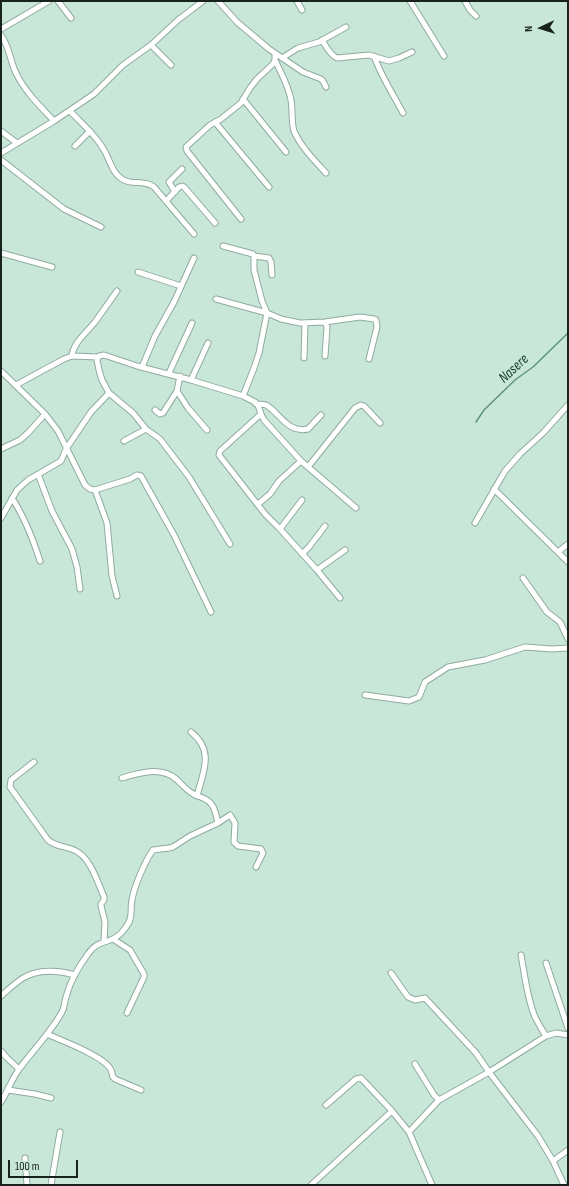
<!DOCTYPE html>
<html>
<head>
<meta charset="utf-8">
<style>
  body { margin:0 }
  #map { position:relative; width:569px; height:1186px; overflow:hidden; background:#c9e7d8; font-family:"Sofia Sans Condensed",sans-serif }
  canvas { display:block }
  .frame { position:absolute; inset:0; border:2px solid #18231d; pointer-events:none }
  .north { position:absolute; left:521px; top:8px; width:40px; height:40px; -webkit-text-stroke:3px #c9e7d8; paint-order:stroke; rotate:266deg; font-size:11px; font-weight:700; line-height:16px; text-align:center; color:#18231d }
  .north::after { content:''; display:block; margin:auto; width:14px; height:18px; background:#18231d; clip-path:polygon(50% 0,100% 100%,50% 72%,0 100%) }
  .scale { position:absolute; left:8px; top:1160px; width:70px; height:18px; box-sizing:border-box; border:2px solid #18231d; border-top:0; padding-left:5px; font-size:12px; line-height:14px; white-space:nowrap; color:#18231d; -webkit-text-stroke:3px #c9e7d8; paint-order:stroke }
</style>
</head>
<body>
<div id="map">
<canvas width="569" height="1186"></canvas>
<div class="frame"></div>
<div class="north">N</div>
<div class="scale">100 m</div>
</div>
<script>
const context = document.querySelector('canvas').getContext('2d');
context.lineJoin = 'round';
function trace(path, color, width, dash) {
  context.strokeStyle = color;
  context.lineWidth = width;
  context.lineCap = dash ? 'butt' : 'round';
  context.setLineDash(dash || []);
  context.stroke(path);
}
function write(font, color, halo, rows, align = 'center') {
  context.font = font + ' "Sofia Sans Condensed",sans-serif';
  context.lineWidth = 3.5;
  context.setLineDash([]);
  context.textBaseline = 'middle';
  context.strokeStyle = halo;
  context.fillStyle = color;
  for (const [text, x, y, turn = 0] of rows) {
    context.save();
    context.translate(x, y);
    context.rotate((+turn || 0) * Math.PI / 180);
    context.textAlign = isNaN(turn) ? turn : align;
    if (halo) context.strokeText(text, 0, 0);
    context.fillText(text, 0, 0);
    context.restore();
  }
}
trace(new Path2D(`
  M 476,422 L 484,410 L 515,380 L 533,367 L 568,333`), '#5f937c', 1.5);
const minor = new Path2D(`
  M 58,1 L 71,18
  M 218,1 L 237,22 L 269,49 L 303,72 L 321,79 L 323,81 L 326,87
  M 297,1 L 302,10
  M 410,1 L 444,56
  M 465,1 L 470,10 L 476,16
  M 1,29 L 49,1
  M 1,35 C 10,48 10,62 17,75 C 26,93 41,107 54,121
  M 322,40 C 326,46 330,55 337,58 L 369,55 L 389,61 L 399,58 L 412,52
  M 151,45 L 171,65
  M 374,56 C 381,76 393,94 403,113
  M 282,58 L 298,48 L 319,42 L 346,27
  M 275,60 C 281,73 289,87 291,100 C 293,111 291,121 294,131 C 301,147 314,160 326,173
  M 243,99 L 286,152
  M 70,111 C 82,124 96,135 104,150 C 110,160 112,173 122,179 C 132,186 143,179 154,187 L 194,234
  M 215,122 L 269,187
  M 1,131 L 17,143
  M 75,146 L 90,131
  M 1,153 L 54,121 L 94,94 L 123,65 L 151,45 L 178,20 L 203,1
  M 1,160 L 64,209 L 101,227
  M 175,192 L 169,182 L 182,169
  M 166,201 L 179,187 L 182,186 L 184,187 L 215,223
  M 241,219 L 187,151 L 186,147 L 210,125 L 221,119 L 241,103 L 250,88 L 257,79 L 273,64 L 275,60 L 275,54
  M 223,246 L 253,254 L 254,256 L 254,270 L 262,301 L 267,313 L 259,353 L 254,368 L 243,396
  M 1,253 L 52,267
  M 254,256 L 269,258 L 271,262 L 272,275
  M 138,272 L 181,286
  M 216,299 L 267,313 L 281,319 L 300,323 L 325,322 L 360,317 L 374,319 L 376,320 L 377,327 L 369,359
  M 72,356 C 73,343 87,332 95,322 C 102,312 110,301 117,291
  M 325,356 L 327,327 L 325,322
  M 304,358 L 305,323
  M 142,367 L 155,336 L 174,302 L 194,258
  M 1,371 L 45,414 L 58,431 L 85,485 L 90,489 L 95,490 L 130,479 L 137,475 L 141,476 L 174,535 L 211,612
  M 169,373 L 192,323
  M 191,380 L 208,343
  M 16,385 L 49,367 L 64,359 L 72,356 L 98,357
  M 177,391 L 188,408 L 207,430
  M 256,404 C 260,404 263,404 266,405 C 280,413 288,434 308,429 L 321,415
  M 155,410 L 160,414 L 163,413 L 177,391 L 180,376
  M 261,414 L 220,451 L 219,455 L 265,514 L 280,529 L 317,570 L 340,598
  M 124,441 L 146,429
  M 1,449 L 20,440 L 28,433 L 45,414
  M 308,467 L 355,408 L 361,405 L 364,406 L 380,423
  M 38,474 L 52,511 L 72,549 L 77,567 L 80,589
  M 494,489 L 568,562
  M 95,490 L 107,523 L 112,576 L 117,596
  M 12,498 C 25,518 33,539 40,561
  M 258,504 L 270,494 L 279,481 L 301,461
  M 1,518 L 17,490 L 28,480 L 61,461 L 66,449 L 91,412 L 109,393
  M 475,523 L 505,471 L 520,454 L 543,433 L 568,405
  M 280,529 L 302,500
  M 230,544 L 189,477 L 160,439 L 146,429 L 133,413 L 109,393 L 102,380 L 99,370 L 97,360 L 99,356 L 104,355 L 137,366 L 191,380 L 243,396 L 255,402 L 258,405 L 261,414 L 264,420 L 301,461 L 356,508
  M 558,552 L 568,544
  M 302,554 L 309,547 L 325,526
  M 317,570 L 345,550
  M 523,578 L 547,612 L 560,622 L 568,639
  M 365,695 L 409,701 L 419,697 L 425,682 L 448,667 L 485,660 L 525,647 L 552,649 L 568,648
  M 191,732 C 215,751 203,772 197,796
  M 34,762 L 11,780 L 10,787 L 48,840 C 56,847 65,846 74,850 C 90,856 98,883 104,897 L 104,900 L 101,904 L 101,906 L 105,922 L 104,941
  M 122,778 C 138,773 161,766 176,779 C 181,783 186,790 192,793 C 195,796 199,796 203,798 C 215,803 215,812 218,823
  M 113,939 L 130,950 L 144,974 L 144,977 L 127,1013
  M 521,955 C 525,976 527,998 535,1017 C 538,1023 542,1030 546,1036
  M 546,963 L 568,1028
  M 391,973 L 408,997 L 415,1000 L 425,998 L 476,1053 L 489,1072 L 538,1136 L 553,1161 L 564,1185
  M 1,996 C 8,990 15,983 23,978 C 38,969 59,970 75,975
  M 47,1034 C 62,1041 101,1055 110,1068 C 112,1071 112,1074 113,1077 L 115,1079 L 141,1090
  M 1,1051 L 7,1058 L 19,1069
  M 415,1064 L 434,1095 L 439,1100
  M 8,1090 L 35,1094 L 51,1098
  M 1,1102 C 8,1091 12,1078 20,1068 C 34,1049 51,1032 62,1012 C 65,1007 64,1002 66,997 C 70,982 79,966 88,954 C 95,943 103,943 113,939 C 119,936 125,929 128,924 C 133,917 130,908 132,900 C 134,887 145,861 153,850 L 169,848 L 173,847 L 190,836 L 218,823 L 230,815 L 235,823 L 234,842 L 238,846 L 261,849 L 263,853 L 256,867
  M 326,1105 L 356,1079 L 361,1078 L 392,1111 L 409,1132 L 432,1185
  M 409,1132 L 439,1100 L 489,1072 L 546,1036 L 556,1033 L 568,1035
  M 25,1158 L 27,1185
  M 553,1161 L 568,1150
  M 51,1185 L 60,1132
  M 311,1185 L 392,1111`);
trace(minor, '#8fab9e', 7);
trace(minor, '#fff', 5);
write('italic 15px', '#194534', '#c9e7d8', [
  ["Nasere",514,369,-43]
]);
</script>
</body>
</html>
